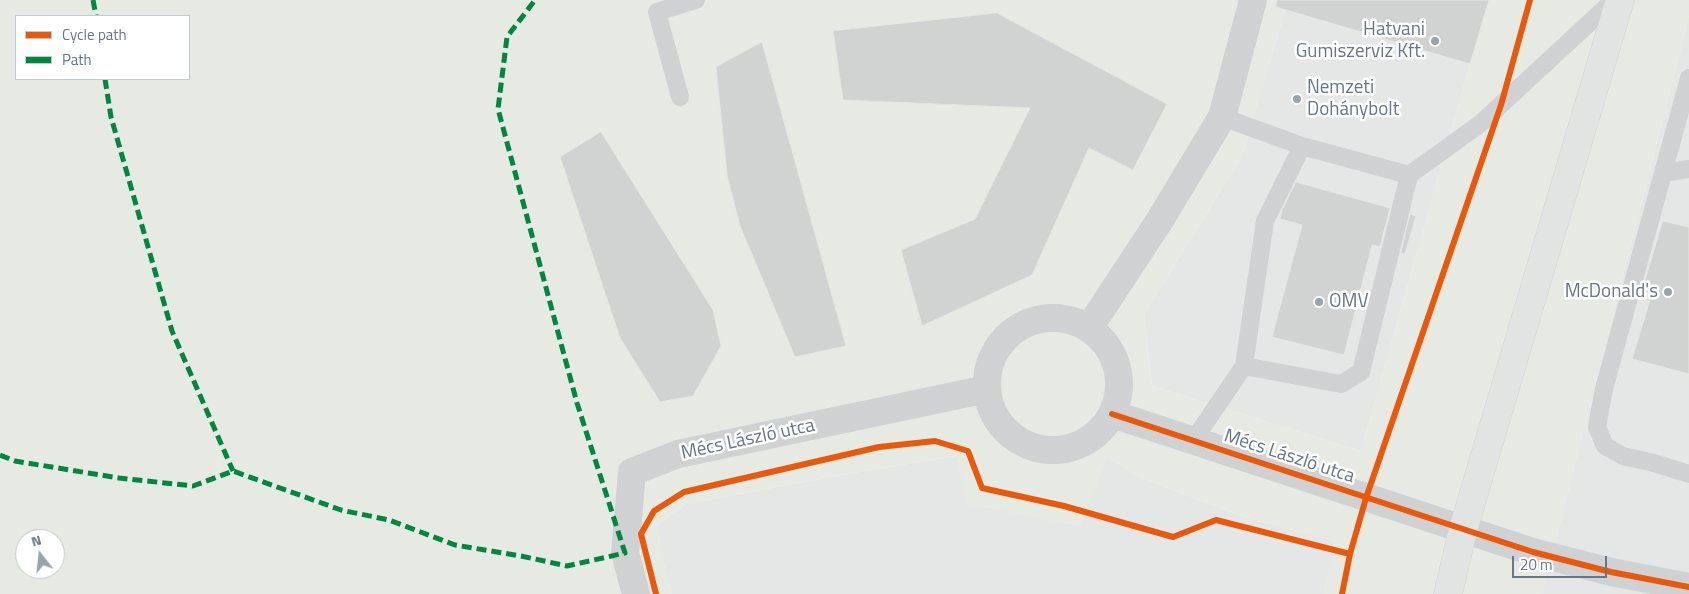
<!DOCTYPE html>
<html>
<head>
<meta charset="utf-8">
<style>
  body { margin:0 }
  #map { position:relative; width:1689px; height:594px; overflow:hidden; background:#f6f6f5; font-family:"Titillium Web",sans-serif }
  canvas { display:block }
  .legend { position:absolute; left:15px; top:15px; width:175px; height:65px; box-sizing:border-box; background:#fff; border:1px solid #c1c9cf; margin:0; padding:6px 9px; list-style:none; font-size:15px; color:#647887 }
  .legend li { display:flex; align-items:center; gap:10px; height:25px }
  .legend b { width:25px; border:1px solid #c1c9cf }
  .north { position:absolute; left:15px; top:529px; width:50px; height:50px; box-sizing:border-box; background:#fff; border:1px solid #c1c9cf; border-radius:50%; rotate:344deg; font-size:14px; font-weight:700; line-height:20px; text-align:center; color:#647887 }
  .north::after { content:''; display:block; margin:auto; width:18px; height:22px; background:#97a4ae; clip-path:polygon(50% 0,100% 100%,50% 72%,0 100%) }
  .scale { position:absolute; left:1512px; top:556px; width:95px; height:22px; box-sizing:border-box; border:2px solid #647887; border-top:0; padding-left:6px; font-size:15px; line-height:18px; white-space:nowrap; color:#647887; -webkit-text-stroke:4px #fff; paint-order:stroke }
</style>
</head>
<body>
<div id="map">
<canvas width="1689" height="594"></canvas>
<ul class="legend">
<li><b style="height:6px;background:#e8590c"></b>Cycle path</li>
<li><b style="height:6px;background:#00873e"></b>Path</li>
</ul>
<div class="north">N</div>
<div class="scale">20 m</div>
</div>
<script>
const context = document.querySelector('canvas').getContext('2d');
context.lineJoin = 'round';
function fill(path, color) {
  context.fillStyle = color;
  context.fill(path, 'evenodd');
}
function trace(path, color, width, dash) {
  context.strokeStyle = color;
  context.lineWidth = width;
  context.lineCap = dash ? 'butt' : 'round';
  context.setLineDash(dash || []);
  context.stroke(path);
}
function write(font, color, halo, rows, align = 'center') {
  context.font = font + ' "Titillium Web",sans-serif';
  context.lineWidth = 5;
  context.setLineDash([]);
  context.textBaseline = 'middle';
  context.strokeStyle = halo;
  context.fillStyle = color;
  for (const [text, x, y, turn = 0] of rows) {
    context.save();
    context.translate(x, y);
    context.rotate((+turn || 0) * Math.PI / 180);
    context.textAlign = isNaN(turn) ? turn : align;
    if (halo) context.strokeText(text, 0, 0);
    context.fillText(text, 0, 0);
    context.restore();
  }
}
fill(new Path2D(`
  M 1288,0 L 1488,0 L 1361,451 L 1152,386 L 1144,314 L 1242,156 Z
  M 1689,15 L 1689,594 L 1542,594 Z
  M 956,456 L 1107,457 L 1139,477 L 1242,516 L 1337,542 L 1323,594 L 672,594 L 665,569 L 657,525 L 686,504 L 841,475 Z`), '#e5e6e6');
fill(new Path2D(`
  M 0,0 L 1288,0 L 1242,156 L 1144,314 L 1152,386 L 1361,451 L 1488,0 L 1689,0 L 1689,15 L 1542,594 L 1323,594 L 1336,542 L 1242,516 L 1139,477 L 1107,457 L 1081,527 L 967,504 L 956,456 L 841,475 L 686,504 L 657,525 L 665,569 L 672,594 L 0,594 ZM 16,16 L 189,16 L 189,79 L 16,79 ZM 25,539 L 55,539 L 55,569 L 25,569 Z`), '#e6eae3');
const building = new Path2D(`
  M 1277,0 L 1489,0 L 1470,64 L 1276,7 Z
  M 997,13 L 1167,104 L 1133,170 L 1089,148 L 1032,275 L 922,326 L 901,250 L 975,219 L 1030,108 L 843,100 L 833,31 Z
  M 762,42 L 846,346 L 795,357 L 740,226 L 727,175 L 716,67 Z
  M 601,132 L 713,310 L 721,346 L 693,396 L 660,402 L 620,338 L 560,157 Z
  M 1296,182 L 1390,208 L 1380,247 L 1372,245 L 1344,355 L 1272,337 L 1302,225 L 1280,219 L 1282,210 Z
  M 1410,214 L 1416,216 L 1405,254 L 1401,253 Z
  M 1663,221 L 1689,227 L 1689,374 L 1632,359 L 1652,293 L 1642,291 Z`);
fill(building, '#d1d2d2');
trace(building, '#e6e6e4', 1);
const primary = new Path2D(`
  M 1448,594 L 1463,530 L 1620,0`);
trace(primary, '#d2d3d4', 29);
trace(new Path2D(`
  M 1689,78 L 1604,389 L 1597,427 L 1605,446 L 1623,456 L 1654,463 L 1689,474
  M 680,97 L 657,12 L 696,0
  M 1222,117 L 1302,146 L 1409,175
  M 1663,173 L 1689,169
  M 1244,366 L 1341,384 L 1361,372 L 1409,175 L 1480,124 L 1614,0
  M 1193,441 L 1244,366 L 1265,221 L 1302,146`), '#d0d1d2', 18);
trace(new Path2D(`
  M987 384a66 66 0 1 1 132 0a66 66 0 1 1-132 0Z
  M 1089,328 L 1160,220 L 1222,117 L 1253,0
  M 1112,414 L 1533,552 L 1611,572 L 1689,587
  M 636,594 L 625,553 L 632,472 L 678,454 L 987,389`), '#d0d1d2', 28);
trace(primary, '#e2e3e3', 28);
trace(new Path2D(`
  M 93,0 L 96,16
  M 105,79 L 111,117 L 172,331 L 233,471
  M 0,455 L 15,461 L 119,478 L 193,486 L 233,471 L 341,510 L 389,520 L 455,545 L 521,556 L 567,566 L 625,553 L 577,403 L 498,109 L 507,37 L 535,0`), '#00873e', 5, [10, 5]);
trace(new Path2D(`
  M 1112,414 L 1533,552 L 1611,572 L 1689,587
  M 656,594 L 641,534 L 654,511 L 684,492 L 879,447 L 935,441 L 968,451 L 982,488 L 1064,506 L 1173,537 L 1216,520 L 1350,554
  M 1342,594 L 1350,554 L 1366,498 L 1501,105 L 1530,0`), '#e8590c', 6);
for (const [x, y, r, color] of [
  [1435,41,5,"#97a4ae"],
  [1297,99,5,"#97a4ae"],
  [1668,292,5,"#97a4ae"],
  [1319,302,5,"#97a4ae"]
]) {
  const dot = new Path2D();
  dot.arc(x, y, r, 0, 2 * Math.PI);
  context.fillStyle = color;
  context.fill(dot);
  trace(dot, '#fff', 2);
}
write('19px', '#647887', '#fff', [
  ["Hatvani",1425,30],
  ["Gumiszerviz Kft.",1425,52],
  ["Nemzeti",1307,88,"left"],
  ["Dohánybolt",1307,110,"left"],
  ["McDonald's",1658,292],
  ["OMV",1329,302,"left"]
], 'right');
write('19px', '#647887', '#fff', [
  ["Mécs László utca",748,440,-12],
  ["Mécs László utca",1289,457,18]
]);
</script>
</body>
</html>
